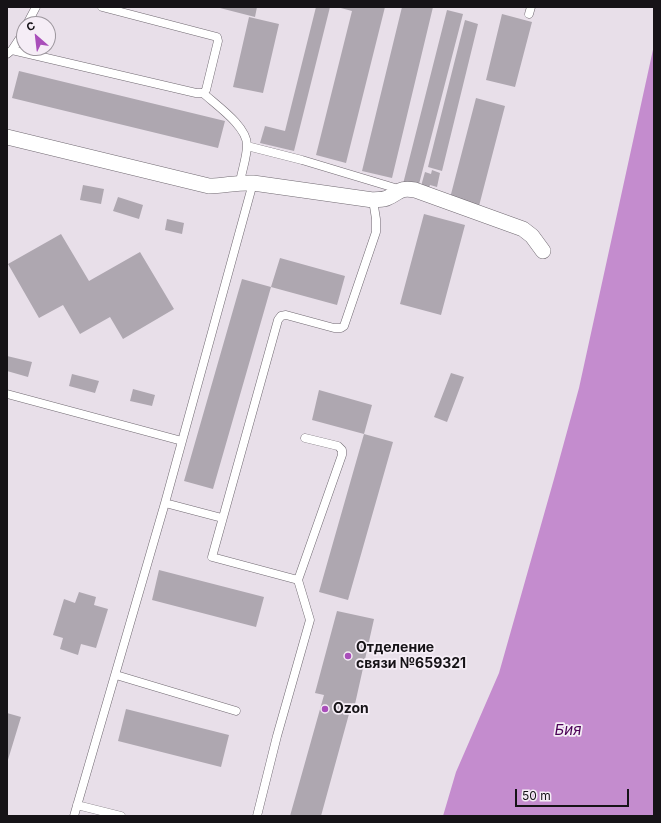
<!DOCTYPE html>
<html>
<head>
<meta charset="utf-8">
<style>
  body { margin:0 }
  #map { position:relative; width:661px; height:823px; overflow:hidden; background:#e8dfe9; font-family:Inter,sans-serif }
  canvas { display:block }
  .frame { position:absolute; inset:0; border:8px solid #161317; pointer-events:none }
  .north { position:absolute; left:16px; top:16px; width:40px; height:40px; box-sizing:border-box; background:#f5edf6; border:1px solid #9c969d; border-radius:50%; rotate:332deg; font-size:11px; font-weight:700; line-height:16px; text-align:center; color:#161317 }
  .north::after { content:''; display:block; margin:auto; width:14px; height:18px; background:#a94eba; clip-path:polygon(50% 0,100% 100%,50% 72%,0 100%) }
  .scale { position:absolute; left:515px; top:789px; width:114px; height:18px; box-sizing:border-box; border:2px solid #161317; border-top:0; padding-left:5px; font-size:12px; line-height:14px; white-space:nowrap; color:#161317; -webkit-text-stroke:3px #f5edf6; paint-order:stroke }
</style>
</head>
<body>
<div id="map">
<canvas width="661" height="823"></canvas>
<div class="frame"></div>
<div class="north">С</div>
<div class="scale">50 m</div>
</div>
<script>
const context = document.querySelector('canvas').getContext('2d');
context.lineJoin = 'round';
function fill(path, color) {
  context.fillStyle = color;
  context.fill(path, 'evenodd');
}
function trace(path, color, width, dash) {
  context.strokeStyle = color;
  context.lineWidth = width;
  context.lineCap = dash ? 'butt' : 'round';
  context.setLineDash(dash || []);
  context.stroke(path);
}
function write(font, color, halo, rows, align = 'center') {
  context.font = font + ' Inter,sans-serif';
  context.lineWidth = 3.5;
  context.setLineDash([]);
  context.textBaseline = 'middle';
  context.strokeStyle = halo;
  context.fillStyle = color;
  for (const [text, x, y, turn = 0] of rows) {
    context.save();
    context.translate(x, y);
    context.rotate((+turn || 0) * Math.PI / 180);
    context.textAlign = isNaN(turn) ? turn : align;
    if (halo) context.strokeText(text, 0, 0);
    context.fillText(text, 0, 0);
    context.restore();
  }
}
fill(new Path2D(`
  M 654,45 L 654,816 L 443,816 L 456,772 L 499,673 L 554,479 L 579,388 Z`), '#c48cce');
fill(new Path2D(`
  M 216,7 L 257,7 L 255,17 Z
  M 316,7 L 330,7 L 294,151 L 260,143 L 265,126 L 285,131 Z
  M 337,7 L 385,7 L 346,163 L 316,155 L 352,11 Z
  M 402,7 L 433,7 L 392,178 L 362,171 Z
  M 447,10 L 463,14 L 418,188 L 403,184 Z
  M 502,14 L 532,22 L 515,87 L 486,80 Z
  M 249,17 L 279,24 L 263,93 L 233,87 Z
  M 465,20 L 478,24 L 442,171 L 428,167 Z
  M 19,71 L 225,121 L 218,148 L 12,98 Z
  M 476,98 L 505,106 L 479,206 L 450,198 Z
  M 432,170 L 440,173 L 437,187 L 430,185 L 429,188 L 421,186 L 425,172 L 431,174 Z
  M 83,185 L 104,189 L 101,204 L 80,200 Z
  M 118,197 L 143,205 L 139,219 L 113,211 Z
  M 424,214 L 465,225 L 441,315 L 400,304 Z
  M 167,219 L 184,223 L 182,234 L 165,230 Z
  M 61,234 L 89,281 L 140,252 L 174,309 L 123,339 L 110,317 L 80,334 L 63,305 L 39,318 L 8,264 Z
  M 280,258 L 345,276 L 337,305 L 271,287 Z
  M 242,279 L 271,287 L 213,489 L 184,481 Z
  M 7,356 L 32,362 L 28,377 L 7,371 Z
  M 451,373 L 464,377 L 447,422 L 434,417 Z
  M 72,374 L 99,381 L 95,393 L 69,386 Z
  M 133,389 L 155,395 L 152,406 L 130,401 Z
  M 319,390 L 372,405 L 364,434 L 312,420 Z
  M 364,434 L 393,442 L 348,600 L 319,592 Z
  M 159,570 L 264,597 L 256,627 L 152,600 Z
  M 79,592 L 96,597 L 94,605 L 108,609 L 96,648 L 81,644 L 78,655 L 60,649 L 63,638 L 53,635 L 64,599 L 75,603 Z
  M 337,611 L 374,619 L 355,704 L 352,703 L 321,816 L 290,816 L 324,695 L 315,693 Z
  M 126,709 L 229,735 L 221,767 L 118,741 Z
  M 7,713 L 21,717 L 7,763 Z`), '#aea7b0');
const lane = new Path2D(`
  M 529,14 L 531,7
  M 27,24 L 36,7
  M 12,50 L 196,93 L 203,93 L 206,90 L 218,41 L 217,37 L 102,7
  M 7,54 L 12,50 L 24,32
  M 203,93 C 216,105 247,126 247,145 C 247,157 242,170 240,182
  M 247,146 L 302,160 L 395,188
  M 7,394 L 182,441
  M 165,503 L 222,518
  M 298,580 L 212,557 L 278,320 L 281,316 L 286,315 L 334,328 L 341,328 L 344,326 L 376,232 L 376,219 L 373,200
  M 116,675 L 236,711
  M 77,805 L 121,816
  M 74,816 L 165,503 L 253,183
  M 257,816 L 277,736 L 310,620 L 298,580 L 342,455 L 342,450 L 338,446 L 305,438`);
const street = new Path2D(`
  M 7,137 L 209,186 C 224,186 238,182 253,183 L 373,200 C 377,199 383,200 387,198 C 400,193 398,187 415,190 L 523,229 L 532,236 L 543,251`);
trace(lane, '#716a72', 9);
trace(street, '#716a72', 16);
trace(lane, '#fff', 8);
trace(street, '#fff', 15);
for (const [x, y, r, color] of [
  [348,656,4,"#a94eba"],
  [325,709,4,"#a94eba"]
]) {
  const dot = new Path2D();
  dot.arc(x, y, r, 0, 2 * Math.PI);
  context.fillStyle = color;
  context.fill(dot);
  trace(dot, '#f5edf6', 1.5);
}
write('bold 14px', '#161317', '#f5edf6', [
  ["Отделение",356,648],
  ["связи №659321",356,664],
  ["Ozon",333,709]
], 'left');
write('italic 15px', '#4c0257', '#f5edf6', [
  ["Бия",568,730]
]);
</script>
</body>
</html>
